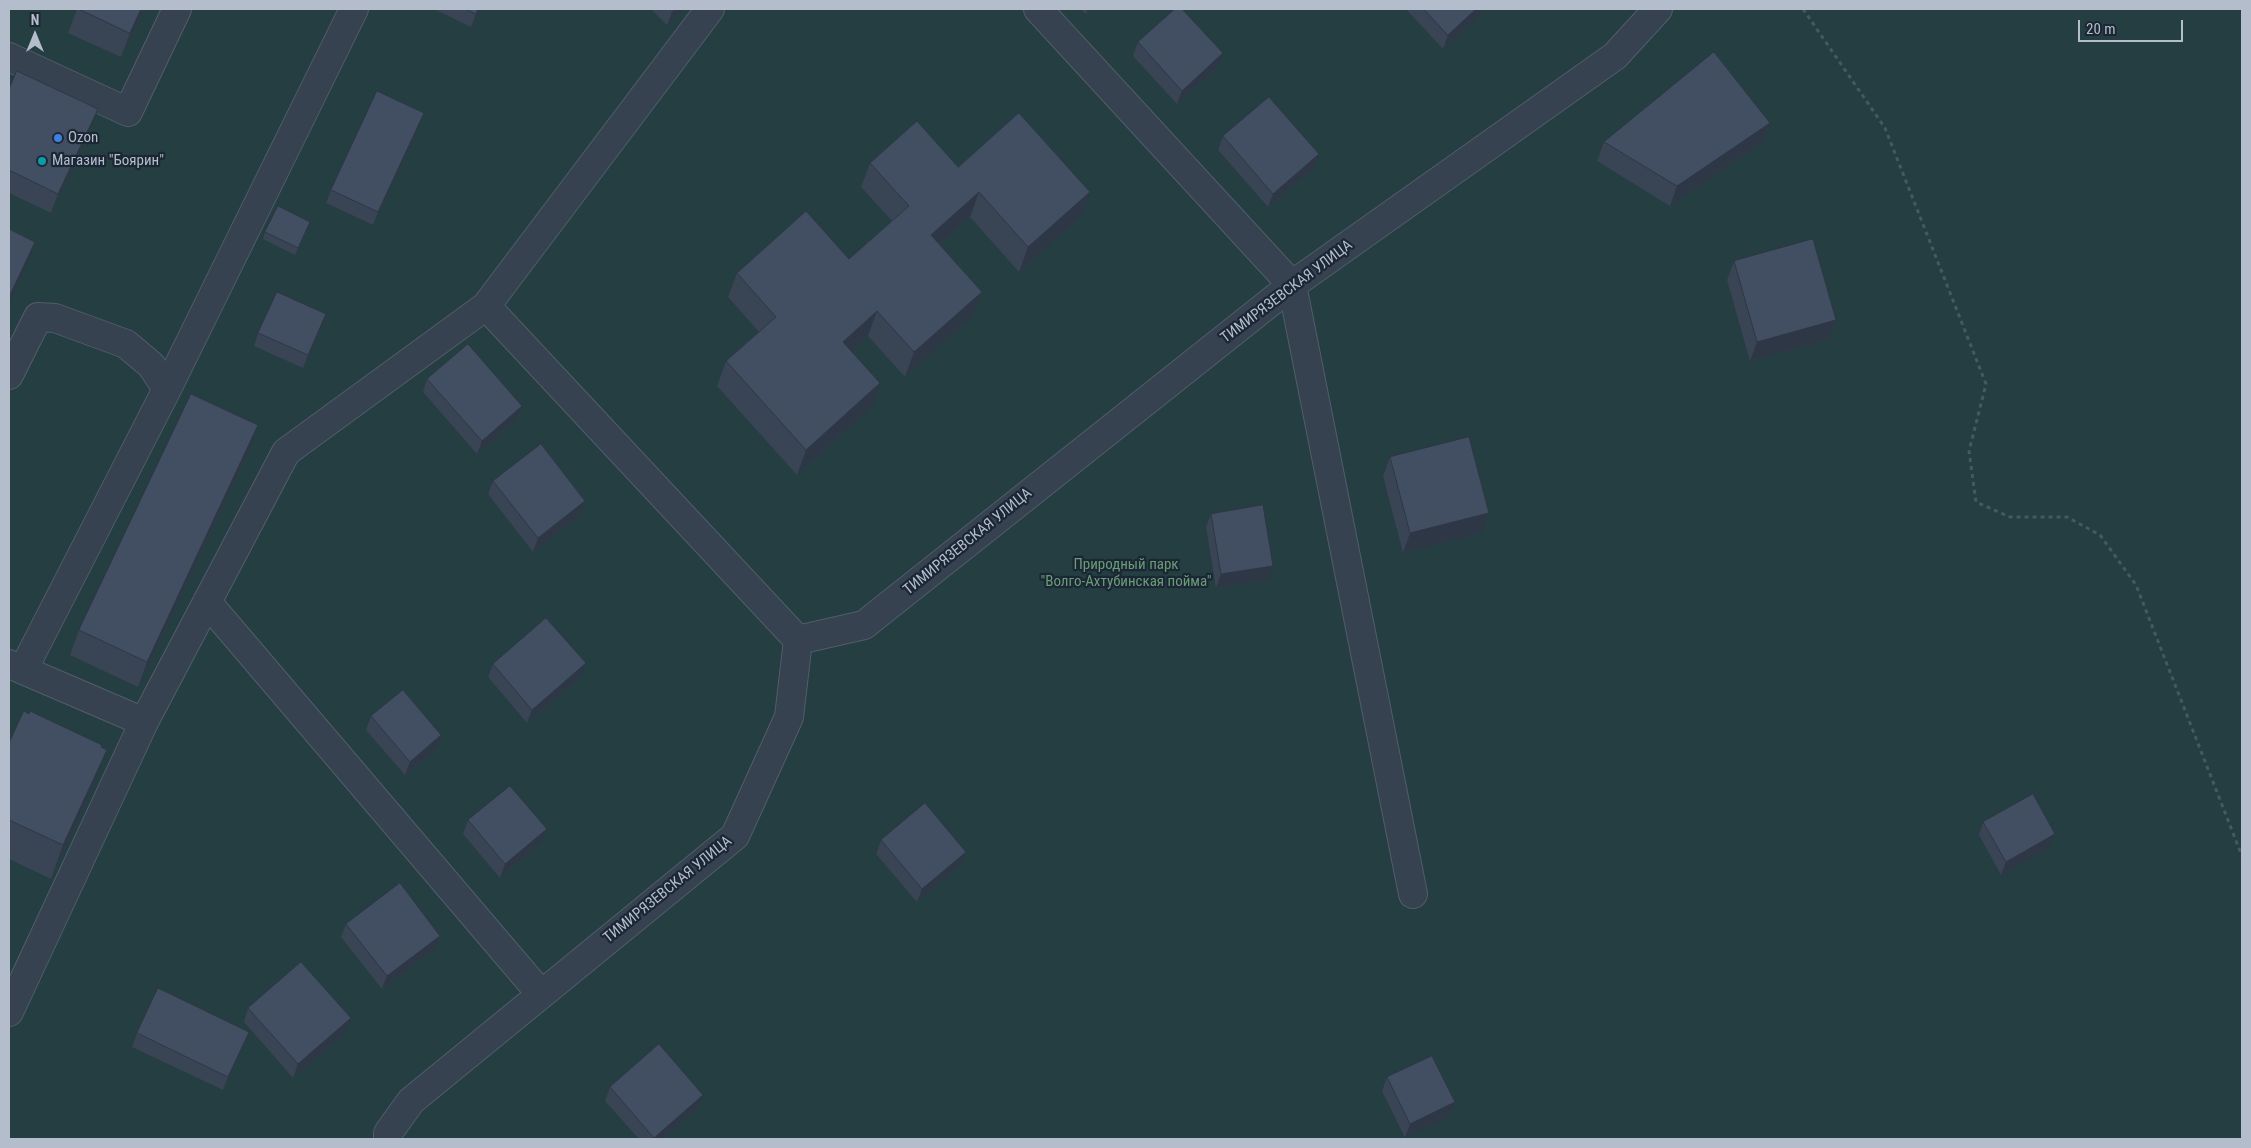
<!DOCTYPE html>
<html>
<head>
<meta charset="utf-8">
<style>
  body { margin:0 }
  #map { position:relative; width:2251px; height:1148px; overflow:hidden; background:#233040; font-family:"Roboto Condensed",sans-serif }
  canvas { display:block }
  .frame { position:absolute; inset:0; border:10px solid #b4bdcb; pointer-events:none }
  .north { position:absolute; left:10px; top:10px; width:50px; height:50px; -webkit-text-stroke:4px #1c2735; paint-order:stroke; rotate:0deg; font-size:14px; font-weight:700; line-height:20px; text-align:center; color:#b4bdcb }
  .north::after { content:''; display:block; margin:auto; width:18px; height:22px; background:#b4bdcb; clip-path:polygon(50% 0,100% 100%,50% 72%,0 100%) }
  .scale { position:absolute; left:2078px; top:20px; width:105px; height:22px; box-sizing:border-box; border:2px solid #b4bdcb; border-top:0; padding-left:6px; font-size:15px; line-height:18px; white-space:nowrap; color:#b4bdcb; -webkit-text-stroke:4px #1c2735; paint-order:stroke }
</style>
</head>
<body>
<div id="map">
<canvas width="2251" height="1148"></canvas>
<div class="frame"></div>
<div class="north">N</div>
<div class="scale">20 m</div>
</div>
<script>
const context = document.querySelector('canvas').getContext('2d');
context.lineJoin = 'round';
function fill(path, color) {
  context.fillStyle = color;
  context.fill(path, 'evenodd');
}
function trace(path, color, width, dash) {
  context.strokeStyle = color;
  context.lineWidth = width;
  context.lineCap = dash ? 'butt' : 'round';
  context.setLineDash(dash || []);
  context.stroke(path);
}
function write(font, color, halo, rows, align = 'center') {
  context.font = font + ' "Roboto Condensed",sans-serif';
  context.lineWidth = 4.5;
  context.setLineDash([]);
  context.textBaseline = 'middle';
  context.strokeStyle = halo;
  context.fillStyle = color;
  for (const [text, x, y, turn = 0] of rows) {
    context.save();
    context.translate(x, y);
    context.rotate((+turn || 0) * Math.PI / 180);
    context.textAlign = isNaN(turn) ? turn : align;
    if (halo) context.strokeText(text, 0, 0);
    context.fillText(text, 0, 0);
    context.restore();
  }
}
fill(new Path2D(`
  M 9,9 L 2242,9 L 2242,1139 L 9,1139 Z`), '#253e41');
const minor = new Path2D(`
  M 1038,9 L 1292,285 L 1413,894
  M 9,57 L 128,112 L 177,9
  M 486,306 L 798,640
  M 9,375 L 38,317 L 55,318 L 126,344 L 151,365 L 167,389 L 23,670
  M 167,389 L 354,9
  M 207,602 L 541,994
  M 9,664 L 144,722
  M 9,1012 L 144,722 L 286,452 L 486,306 L 710,9
  M 388,1139 L 388,1133 L 411,1101 L 735,836 L 789,717 L 798,640 L 864,625 L 1292,285 L 1615,56 L 1658,9`);
trace(minor, '#525d6b', 30);
trace(new Path2D(`
  M 1803,9 L 1885,128 L 1986,384 L 1969,451 L 1976,502 L 2010,517 L 2067,517 L 2100,535 L 2136,585 L 2242,856`), '#435b5e', 3, [4, 4]);
trace(minor, '#374250', 28);
fill(new Path2D(`
  M 77,9 L 144,9 L 121,57 L 68,33 Z
  M 434,9 L 480,9 L 471,27 Z
  M 651,9 L 684,9 L 667,25 Z
  M 1080,9 L 1091,9 L 1086,14 Z
  M 1406,9 L 1483,9 L 1481,14 L 1443,49 Z
  M 1138,42 L 1218,67 L 1177,104 L 1133,56 Z
  M 9,89 L 91,128 L 51,213 L 9,193 Z
  M 1770,123 L 1763,142 L 1670,206 L 1597,161 L 1604,142 Z
  M 419,127 L 373,225 L 326,203 L 331,190 Z
  M 1223,136 L 1314,168 L 1268,207 L 1218,150 Z
  M 870,163 L 958,167 L 1081,217 L 1019,272 L 970,217 L 939,245 L 972,317 L 905,377 L 868,336 L 851,351 L 871,408 L 797,475 L 717,386 L 726,361 L 759,332 L 728,297 L 737,273 L 849,259 L 892,221 L 861,187 Z
  M 308,229 L 295,255 L 263,239 L 265,232 Z
  M 1734,261 L 1836,320 L 1829,339 L 1750,361 L 1727,280 Z
  M 321,328 L 303,368 L 254,346 L 258,333 Z
  M 427,379 L 522,406 L 517,419 L 477,454 L 423,392 Z
  M 249,450 L 138,687 L 70,655 L 79,630 Z
  M 1390,457 L 1482,533 L 1403,553 L 1383,476 Z
  M 493,481 L 585,501 L 580,515 L 533,552 L 488,494 Z
  M 1211,514 L 1268,580 L 1216,588 L 1206,527 Z
  M 493,664 L 581,677 L 527,723 L 488,677 Z
  M 371,716 L 437,749 L 405,775 L 366,730 Z
  M 9,743 L 101,747 L 95,783 L 51,879 L 9,859 Z
  M 468,820 L 542,842 L 500,878 L 463,834 Z
  M 1983,822 L 2050,847 L 2001,875 L 1979,835 Z
  M 881,840 L 966,852 L 961,865 L 917,902 L 876,854 Z
  M 346,924 L 440,936 L 435,949 L 382,989 L 341,937 Z
  M 248,1008 L 346,1032 L 293,1078 L 244,1022 Z
  M 249,1032 L 244,1045 L 223,1090 L 132,1047 L 137,1033 Z
  M 1387,1077 L 1455,1102 L 1450,1116 L 1405,1138 L 1382,1091 Z
  M 610,1087 L 698,1108 L 662,1139 L 639,1139 L 605,1101 Z`), '#394455');
fill(new Path2D(`
  M 141,9 L 144,9 L 121,57 L 130,33 Z
  M 478,9 L 480,9 L 471,27 L 476,14 Z
  M 675,9 L 684,9 L 667,25 L 672,12 Z
  M 1088,9 L 1091,9 L 1086,14 Z
  M 1476,9 L 1483,9 L 1481,14 L 1443,49 L 1448,35 Z
  M 1223,53 L 1218,67 L 1177,104 L 1182,91 Z
  M 98,109 L 91,128 L 51,213 L 58,194 Z
  M 424,113 L 419,127 L 373,225 L 378,212 Z
  M 1770,123 L 1763,142 L 1670,206 L 1677,186 Z
  M 1319,154 L 1314,168 L 1268,207 L 1273,194 Z
  M 979,192 L 970,217 L 922,260 L 931,235 Z
  M 1090,192 L 1081,217 L 1019,272 L 1028,247 Z
  M 310,222 L 308,229 L 295,255 L 298,248 Z
  M 35,242 L 26,266 L 9,303 L 9,297 Z
  M 982,292 L 972,317 L 905,377 L 914,352 Z
  M 877,311 L 868,336 L 834,367 L 843,342 Z
  M 326,314 L 321,328 L 303,368 L 308,355 Z
  M 1836,320 L 1829,339 L 1750,361 L 1757,342 Z
  M 880,383 L 871,408 L 797,475 L 806,450 Z
  M 522,406 L 517,419 L 477,454 L 482,441 Z
  M 258,425 L 249,450 L 138,687 L 147,662 Z
  M 585,501 L 580,515 L 533,552 L 538,538 Z
  M 1489,513 L 1482,533 L 1403,553 L 1410,533 Z
  M 1273,566 L 1268,580 L 1216,588 L 1221,574 Z
  M 586,663 L 581,677 L 527,723 L 532,710 Z
  M 441,735 L 437,749 L 405,775 L 410,762 Z
  M 107,750 L 95,783 L 51,879 L 63,845 Z
  M 547,829 L 542,842 L 500,878 L 505,864 Z
  M 2055,834 L 2050,847 L 2001,875 L 2006,862 Z
  M 966,852 L 961,865 L 917,902 L 922,889 Z
  M 440,936 L 435,949 L 382,989 L 387,976 Z
  M 351,1018 L 346,1032 L 293,1078 L 298,1064 Z
  M 249,1032 L 244,1045 L 223,1090 L 228,1077 Z
  M 703,1095 L 698,1108 L 662,1139 L 653,1139 L 654,1138 Z
  M 1455,1102 L 1450,1116 L 1405,1138 L 1410,1124 Z`), '#2e3745');
const building = new Path2D(`
  M 79,9 L 141,9 L 130,33 Z
  M 466,9 L 478,9 L 476,14 Z
  M 669,9 L 675,9 L 672,12 Z
  M 1175,9 L 1182,9 L 1223,53 L 1182,91 L 1138,42 Z
  M 1424,9 L 1476,9 L 1448,35 Z
  M 1714,52 L 1770,123 L 1677,186 L 1604,142 Z
  M 17,71 L 98,109 L 58,194 L 9,170 L 9,89 Z
  M 377,91 L 424,113 L 378,212 L 331,190 Z
  M 1269,97 L 1319,154 L 1273,194 L 1223,136 Z
  M 1019,113 L 1090,192 L 1028,247 L 979,192 L 931,235 L 982,292 L 914,352 L 877,311 L 843,342 L 880,383 L 806,450 L 726,361 L 776,317 L 737,273 L 806,211 L 849,259 L 909,206 L 870,163 L 917,121 L 958,167 Z
  M 278,206 L 310,222 L 298,248 L 265,232 Z
  M 9,229 L 35,242 L 9,297 Z
  M 1813,239 L 1836,320 L 1757,342 L 1734,261 Z
  M 277,292 L 326,314 L 308,355 L 258,333 Z
  M 468,344 L 522,406 L 482,441 L 427,379 Z
  M 191,394 L 258,425 L 147,662 L 79,630 Z
  M 1469,437 L 1489,513 L 1410,533 L 1390,457 Z
  M 541,444 L 585,501 L 538,538 L 493,481 Z
  M 1263,505 L 1273,566 L 1221,574 L 1211,514 Z
  M 546,618 L 586,663 L 532,710 L 493,664 Z
  M 403,690 L 441,735 L 410,762 L 371,716 Z
  M 24,711 L 29,714 L 30,711 L 102,745 L 101,747 L 107,750 L 63,845 L 9,820 L 9,743 Z
  M 510,786 L 547,829 L 505,864 L 468,820 Z
  M 2033,794 L 2055,834 L 2006,862 L 1983,822 Z
  M 925,803 L 966,852 L 922,889 L 881,840 Z
  M 400,883 L 440,936 L 387,976 L 346,924 Z
  M 301,962 L 351,1018 L 298,1064 L 248,1008 Z
  M 158,988 L 249,1032 L 228,1077 L 137,1033 Z
  M 659,1044 L 703,1095 L 654,1138 L 610,1087 Z
  M 1432,1056 L 1455,1102 L 1410,1124 L 1387,1077 Z`);
fill(building, '#424f63');
trace(building, '#2e3745', 1);
for (const [x, y, r, color] of [
  [58,138,5,"#3f7fe0"],
  [42,161,5,"#0f9aa8"]
]) {
  const dot = new Path2D();
  dot.arc(x, y, r, 0, 2 * Math.PI);
  context.fillStyle = color;
  context.fill(dot);
  trace(dot, '#1c2735', 2);
}
write('15px', '#b4bdcb', '#1c2735', [
  ["Ozon",68,138],
  ["Магазин \"Боярин\"",52,161]
], 'left');
write('15px', '#b4bdcb', '#1c2735', [
  ["ТИМИРЯЗЕВСКАЯ УЛИЦА",1287,292,-37],
  ["ТИМИРЯЗЕВСКАЯ УЛИЦА",968,542,-39],
  ["ТИМИРЯЗЕВСКАЯ УЛИЦА",668,890,-39]
]);
write('15px', '#699d76', '#1c2735', [
  ["Природный парк",1126,565],
  ["\"Волго-Ахтубинская пойма\"",1126,582]
]);
</script>
</body>
</html>
